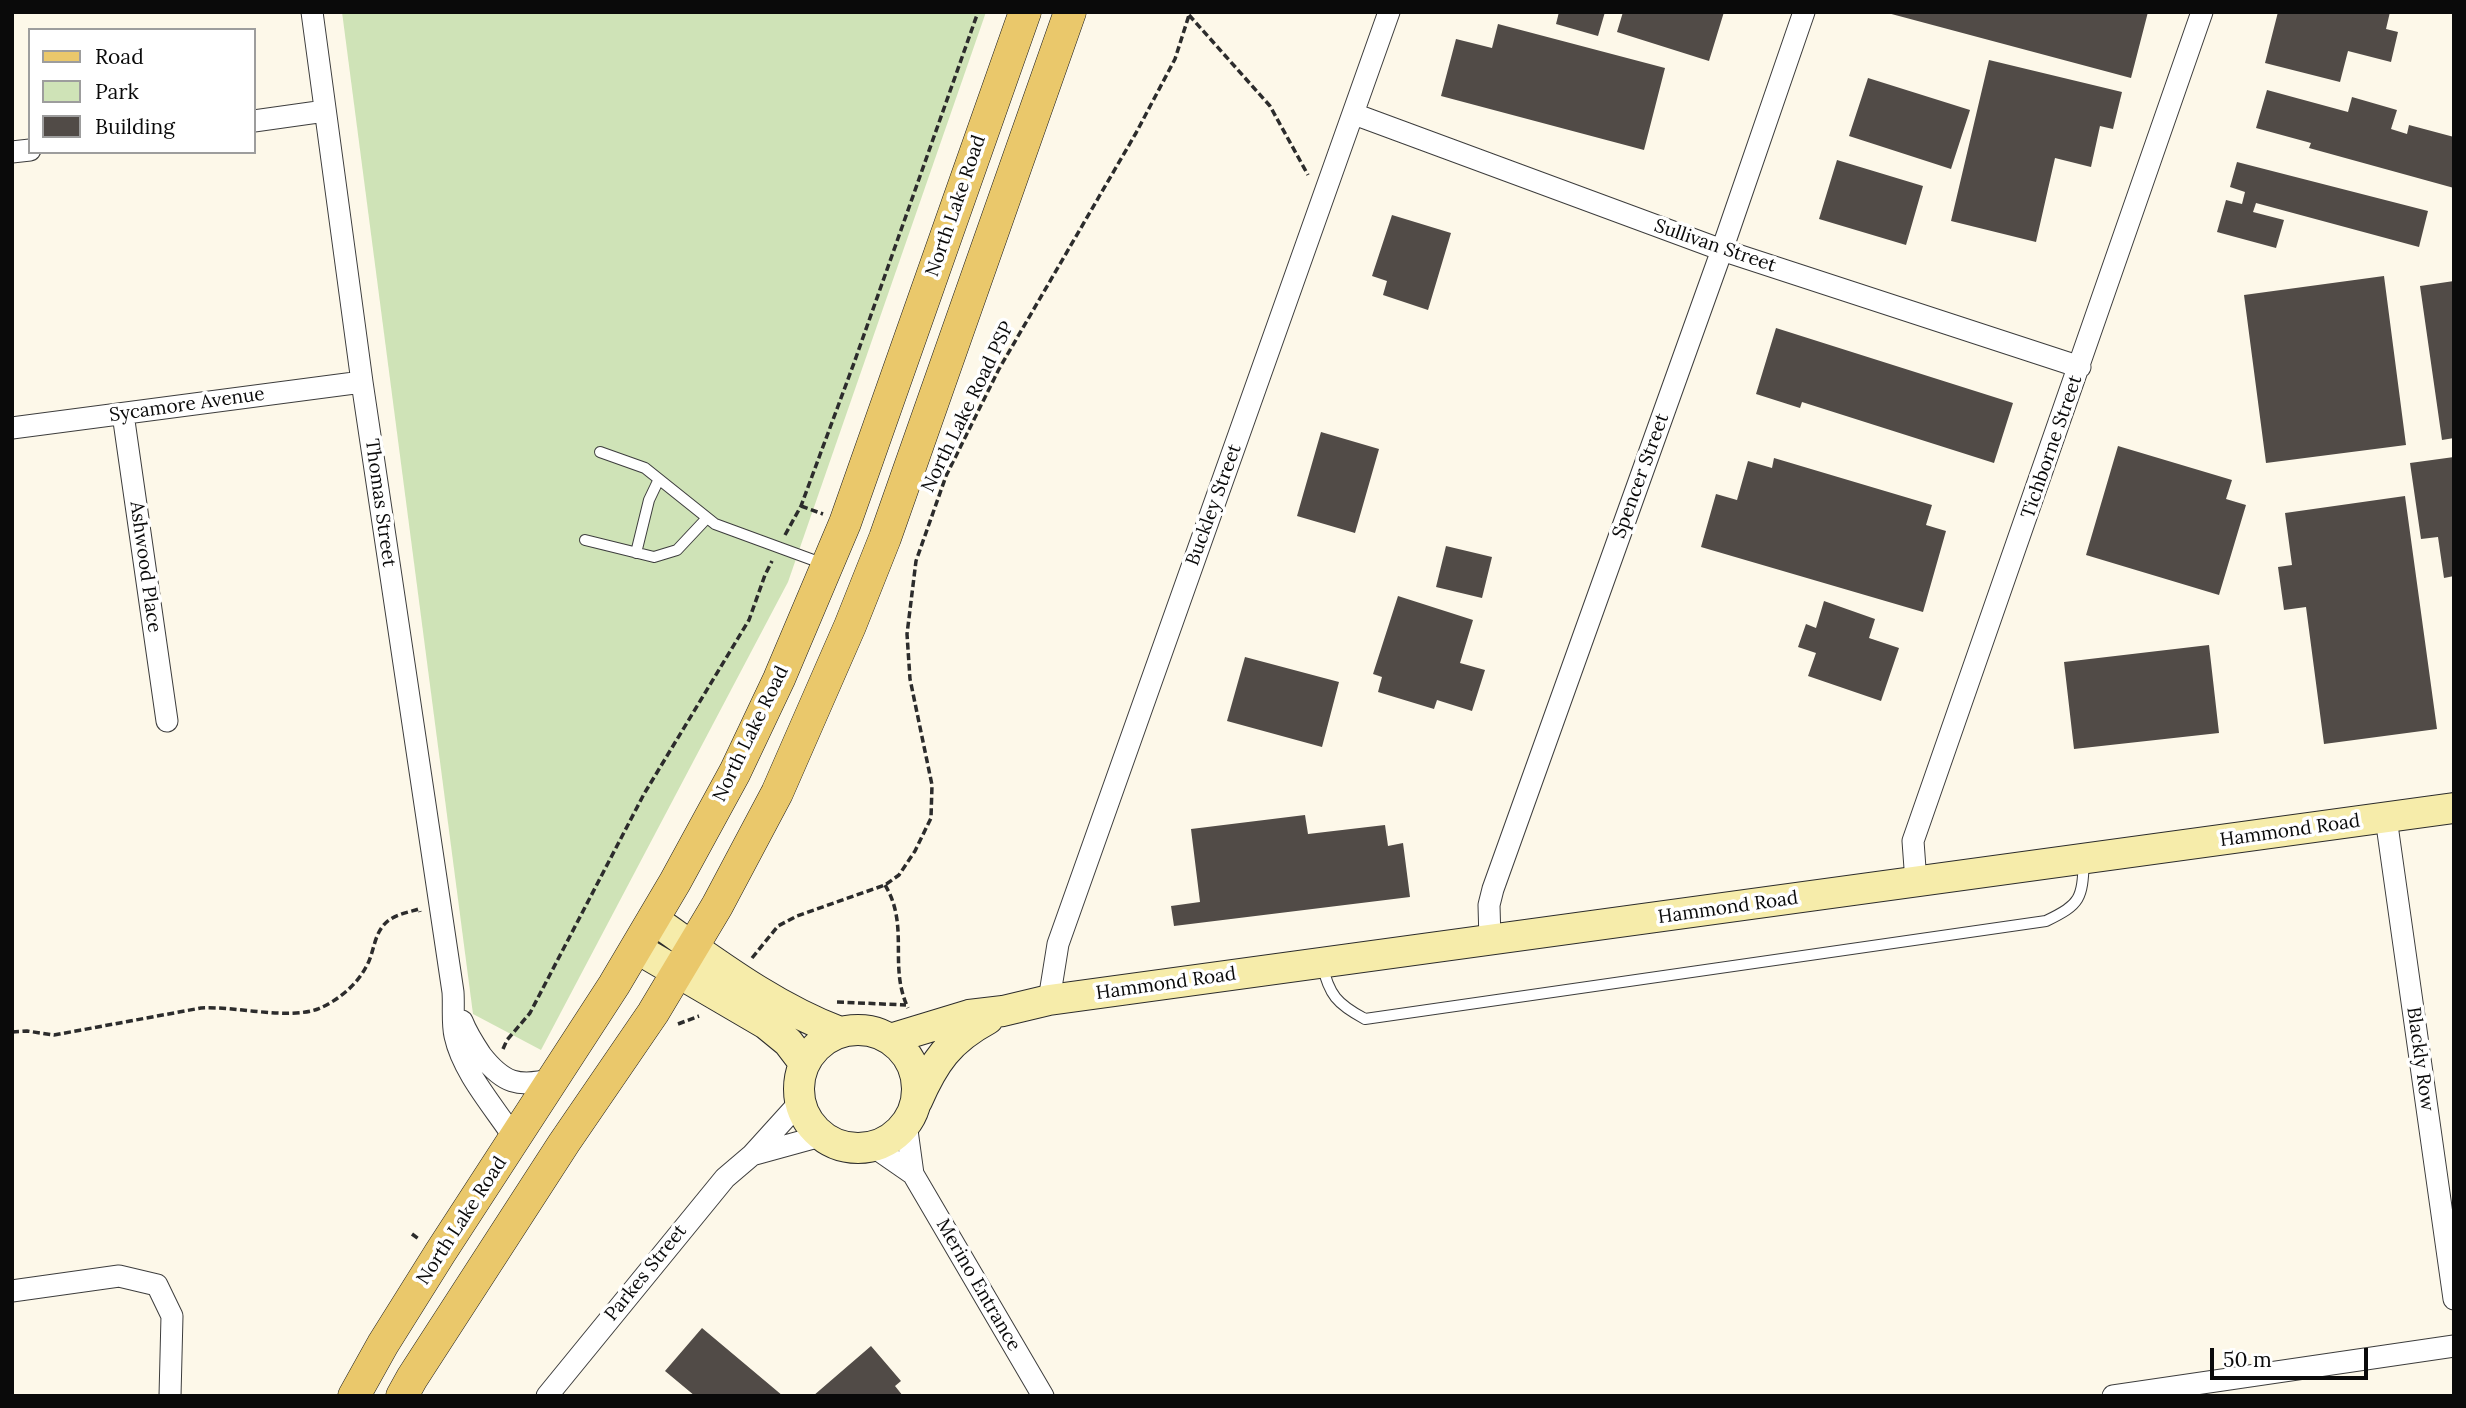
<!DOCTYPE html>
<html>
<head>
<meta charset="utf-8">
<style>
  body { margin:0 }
  #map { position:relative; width:2466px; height:1408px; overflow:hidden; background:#fdf8e9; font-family:Lora,serif }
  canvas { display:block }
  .frame { position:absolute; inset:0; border:14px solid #0a0a0a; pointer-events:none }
  .legend { position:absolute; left:28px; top:28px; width:228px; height:126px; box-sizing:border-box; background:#fff; border:2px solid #9d9d9d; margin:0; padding:9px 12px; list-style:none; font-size:21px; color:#0a0a0a }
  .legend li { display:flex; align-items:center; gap:14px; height:35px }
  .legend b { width:35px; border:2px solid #9d9d9d }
  .scale { position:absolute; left:2210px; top:1348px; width:158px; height:32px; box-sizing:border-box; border:4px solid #0a0a0a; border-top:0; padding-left:9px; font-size:21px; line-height:24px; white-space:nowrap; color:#0a0a0a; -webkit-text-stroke:5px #fff; paint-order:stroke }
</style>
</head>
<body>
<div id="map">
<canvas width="2466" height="1408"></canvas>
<div class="frame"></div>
<ul class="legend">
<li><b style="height:9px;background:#eac86b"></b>Road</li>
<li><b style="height:19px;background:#cfe3b7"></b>Park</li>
<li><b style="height:19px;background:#514b47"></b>Building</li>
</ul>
<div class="scale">50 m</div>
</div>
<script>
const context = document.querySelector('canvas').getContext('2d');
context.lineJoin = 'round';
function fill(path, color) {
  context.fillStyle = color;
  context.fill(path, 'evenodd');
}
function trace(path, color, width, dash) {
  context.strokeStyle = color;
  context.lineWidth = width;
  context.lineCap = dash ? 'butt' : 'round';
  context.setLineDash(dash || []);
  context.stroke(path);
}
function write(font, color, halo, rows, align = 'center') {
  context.font = font + ' Lora,serif';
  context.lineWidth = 7;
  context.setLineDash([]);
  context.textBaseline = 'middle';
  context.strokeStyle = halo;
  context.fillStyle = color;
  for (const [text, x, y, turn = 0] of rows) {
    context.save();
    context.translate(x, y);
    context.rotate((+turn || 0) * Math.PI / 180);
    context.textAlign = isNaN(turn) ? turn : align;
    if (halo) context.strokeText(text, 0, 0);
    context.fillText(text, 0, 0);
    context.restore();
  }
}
fill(new Path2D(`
  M 342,12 L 986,12 L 788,582 L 541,1050 L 473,1014 Z`), '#cfe3b7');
fill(new Path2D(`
  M 1559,12 L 1605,12 L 1598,36 L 1556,24 Z
  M 1623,12 L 1724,12 L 1709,61 L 1617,32 Z
  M 1884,12 L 2148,12 L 2131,78 Z
  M 2278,12 L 2390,12 L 2386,29 L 2398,32 L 2391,62 L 2348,51 L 2340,82 L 2265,63 Z
  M 1498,24 L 1665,68 L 1644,150 L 1441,96 L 1456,39 L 1492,48 Z
  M 1989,60 L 2122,92 L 2113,129 L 2100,126 L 2091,167 L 2055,158 L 2036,242 L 1951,221 Z
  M 1868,78 L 1970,110 L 1951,169 L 1849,136 Z
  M 2267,90 L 2348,112 L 2352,97 L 2397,110 L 2391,129 L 2407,134 L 2409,125 L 2454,137 L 2454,188 L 2309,148 L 2311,143 L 2256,128 Z
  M 1837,160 L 1923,186 L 1906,245 L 1819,219 Z
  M 2237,162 L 2428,211 L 2419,247 L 2256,203 L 2253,212 L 2284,220 L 2276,248 L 2217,232 L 2226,200 L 2242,204 L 2245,192 L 2230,187 Z
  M 1392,215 L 1451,233 L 1428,310 L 1383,295 L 1387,281 L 1372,276 Z
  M 2384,276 L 2406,445 L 2266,463 L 2244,295 Z
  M 2454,281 L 2454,438 L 2442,440 L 2420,286 Z
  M 1776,328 L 2013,403 L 1994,463 L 1802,402 L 1800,408 L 1756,394 Z
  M 1321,432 L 1379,449 L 1355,533 L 1297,516 Z
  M 2118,446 L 2232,480 L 2226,499 L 2246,505 L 2219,595 L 2086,555 Z
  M 2454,457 L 2454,576 L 2444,578 L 2438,537 L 2421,539 L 2410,463 Z
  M 1774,458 L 1932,505 L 1926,525 L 1946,531 L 1923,612 L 1701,547 L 1716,494 L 1737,500 L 1748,461 L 1772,468 Z
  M 2405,496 L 2437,729 L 2324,744 L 2306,607 L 2284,610 L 2278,567 L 2292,565 L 2285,513 Z
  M 1446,546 L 1492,557 L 1482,598 L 1436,587 Z
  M 1398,596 L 1473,620 L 1460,663 L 1485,670 L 1472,711 L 1437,700 L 1434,709 L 1378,692 L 1382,677 L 1373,674 Z
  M 1824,601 L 1875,619 L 1869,638 L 1899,648 L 1881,701 L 1808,676 L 1816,653 L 1798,647 L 1806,624 L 1816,628 Z
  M 2209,645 L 2219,733 L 2074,749 L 2064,662 Z
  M 1245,657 L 1339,682 L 1322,747 L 1227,721 Z
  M 1305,815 L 1308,834 L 1385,825 L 1388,846 L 1403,843 L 1410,897 L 1174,926 L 1171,906 L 1200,902 L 1191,829 Z
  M 702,1328 L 783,1396 L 695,1396 L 665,1371 Z
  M 871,1346 L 901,1381 L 895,1386 L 903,1396 L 813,1396 Z`), '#514b47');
const lane = new Path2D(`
  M 600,452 L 645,468 L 715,524 L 824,564
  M 585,540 L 654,557 L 677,550 L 707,518
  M 636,553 L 649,500 L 659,479
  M 1322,964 C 1329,995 1337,1004 1365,1019 L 2046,921 C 2081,904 2082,899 2084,861`);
const street = new Path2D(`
  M 312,12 L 362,382 L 453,992 C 454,1006 452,1023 455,1036 C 463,1073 495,1108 515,1139
  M 1354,114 L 1722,250 L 2080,367
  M 254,121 L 325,111
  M 12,152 L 30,150
  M 123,414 L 167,721
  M 12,428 L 362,382
  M 2386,818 L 2454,1299
  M 1916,882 L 1913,841 L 2202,12
  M 1490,941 L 1489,905 L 1493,889 L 1722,250 L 1804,12
  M 1049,1000 L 1058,944 L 1389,12
  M 462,1021 C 467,1034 473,1043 481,1055 C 503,1083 518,1088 553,1079
  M 906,1123 L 913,1174
  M 874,1147 L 913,1174 L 1043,1396
  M 752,1155 L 821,1136
  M 12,1291 L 119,1276 L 157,1285 L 172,1316 L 170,1396
  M 547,1396 L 725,1178 L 752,1155 L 800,1102
  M 2113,1396 L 2454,1346`);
const secondary = new Path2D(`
  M 653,919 C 712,960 771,1006 840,1032
  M 636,948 L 766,1024 L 788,1042 L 804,1063
  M799 1089a59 59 0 1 1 118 0a59 59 0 1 1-118 0Z
  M 890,1039 L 969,1015 L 1003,1011 L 1049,1000 L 2454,808
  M 917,1101 C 934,1062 949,1040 988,1019`);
const primary = new Path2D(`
  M 354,1396 L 383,1344 L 440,1253 L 614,985 L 675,882 L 735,772 L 779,679 L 845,523 L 1025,12
  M 402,1396 L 412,1378 L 564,1143 L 653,1013 L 717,906 L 777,793 L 850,626 L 885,538 L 1070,12`);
trace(lane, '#3d3d3d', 12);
trace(street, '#3d3d3d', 23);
trace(secondary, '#2c2c2c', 32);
trace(primary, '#1b1b1b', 33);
trace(new Path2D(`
  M 1189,15 L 1270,106 L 1308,175
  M 801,506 L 823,514
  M 785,535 L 801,506 L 854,363 L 978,12
  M 885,885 C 910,926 888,966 908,1008
  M 752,958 L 778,926 L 797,916 L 885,885 L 899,875 L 915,851 L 931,818 L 932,785 L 910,679 L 907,634 L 916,561 L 946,476 L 999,369 L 1136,133 L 1175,59 L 1190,12
  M 837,1002 L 906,1005
  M 678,1024 L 699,1016
  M 12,1032 L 27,1031 L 54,1035 L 201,1008 C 236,1006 287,1020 318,1009 C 337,1001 356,986 366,967 C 375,952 373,932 389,920 C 398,914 409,912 419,909 L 420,912
  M 503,1049 L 507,1040 L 530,1013 L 644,794 L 749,620 L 765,575 L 772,561
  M 412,1234 L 420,1240`), '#2c2c2c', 3.5, [7, 3.5]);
trace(lane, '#fff', 10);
trace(street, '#fff', 21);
trace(secondary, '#f6ecaa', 30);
trace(primary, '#eac86b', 32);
write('19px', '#0a0a0a', '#fff', [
  ["North Lake Road",956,206,-71],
  ["Sullivan Street",1715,246,19],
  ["Sycamore Avenue",187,405,-8],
  ["North Lake Road PSP",968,407,-64],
  ["Tichborne Street",2052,447,-71],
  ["Spencer Street",1641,476,-70],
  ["Thomas Street",380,503,82],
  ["Buckley Street",1214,505,-70],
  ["Ashwood Place",145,567,82],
  ["North Lake Road",751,734,-64],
  ["Hammond Road",2290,831,-8],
  ["Hammond Road",1728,908,-8],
  ["Hammond Road",1166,984,-8],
  ["Blackly Row",2420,1059,82],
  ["North Lake Road",462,1221,-57],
  ["Parkes Street",646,1273,-51],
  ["Merino Entrance",978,1285,60]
]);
</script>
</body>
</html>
